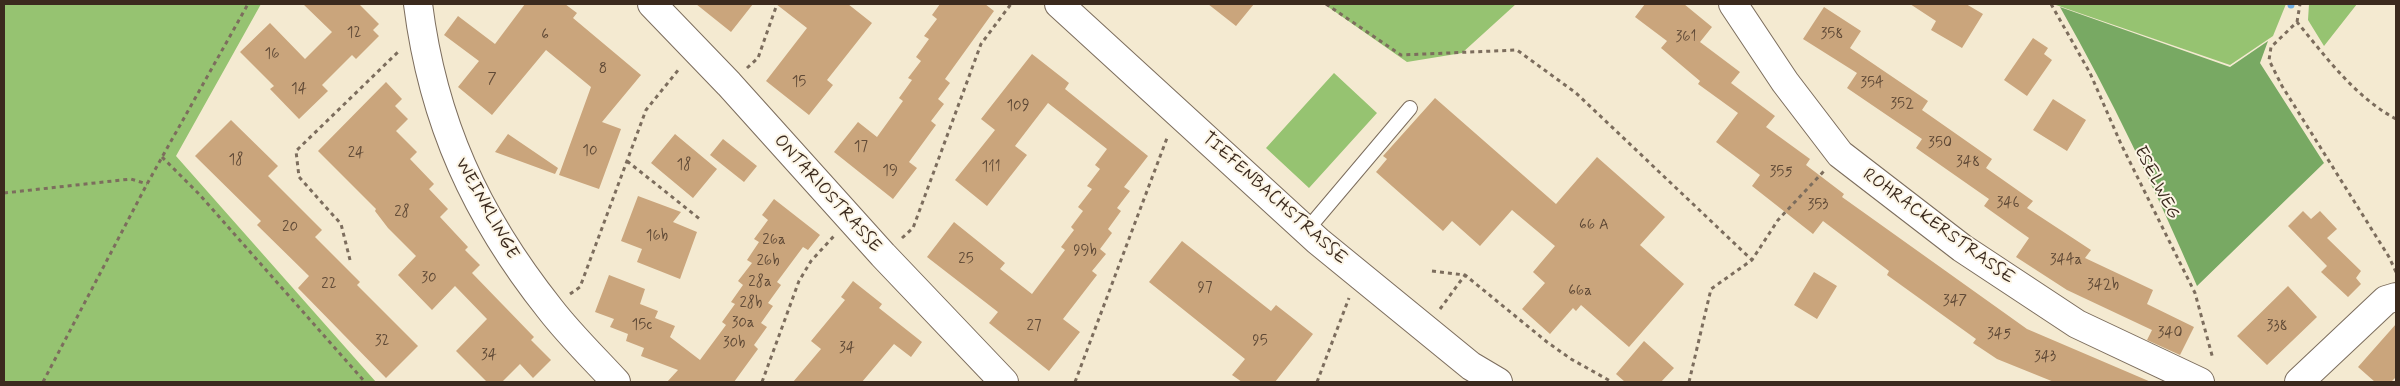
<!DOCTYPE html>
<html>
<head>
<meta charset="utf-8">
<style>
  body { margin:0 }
  #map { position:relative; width:2400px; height:386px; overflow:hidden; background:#f4ead1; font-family:Mynerve,sans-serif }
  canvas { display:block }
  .frame { position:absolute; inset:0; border:5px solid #3b2a1e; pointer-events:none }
</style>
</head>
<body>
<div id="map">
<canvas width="2400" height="386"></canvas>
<div class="frame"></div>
</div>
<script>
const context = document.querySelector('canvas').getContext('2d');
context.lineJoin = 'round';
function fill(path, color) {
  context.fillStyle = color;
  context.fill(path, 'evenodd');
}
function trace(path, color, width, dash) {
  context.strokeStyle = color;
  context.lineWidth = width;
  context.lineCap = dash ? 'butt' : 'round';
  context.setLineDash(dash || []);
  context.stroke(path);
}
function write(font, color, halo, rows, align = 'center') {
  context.font = font + ' Mynerve,sans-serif';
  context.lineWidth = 4;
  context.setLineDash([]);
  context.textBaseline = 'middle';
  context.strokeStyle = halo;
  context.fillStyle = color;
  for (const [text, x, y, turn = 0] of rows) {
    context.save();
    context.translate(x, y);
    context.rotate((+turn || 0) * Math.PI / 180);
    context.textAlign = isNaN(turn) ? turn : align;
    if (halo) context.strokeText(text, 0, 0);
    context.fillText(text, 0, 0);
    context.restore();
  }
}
fill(new Path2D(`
  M 4,4 L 261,4 L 176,156 L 376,382 L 4,382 Z
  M 1324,4 L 1516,4 L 1462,53 L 1407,62 Z
  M 2053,4 L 2286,4 L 2273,36 L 2230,65 Z
  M 2309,4 L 2357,4 L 2324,46 L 2308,20 Z
  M 1334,73 L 1377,113 L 1309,188 L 1266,148 Z`), '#96c371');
fill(new Path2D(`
  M 2060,7 L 2230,67 L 2268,41 L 2260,63 L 2324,163 L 2197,286 C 2156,191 2111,97 2060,7 Z`), '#78a963');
trace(new Path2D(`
  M 2291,5 L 2291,4`), '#6faee2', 7);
fill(new Path2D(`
  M 303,4 L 359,4 L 379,24 L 373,30 L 379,36 L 356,59 L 352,55 L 322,85 L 328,91 L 299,119 L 270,89 L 274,86 L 240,52 L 270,23 L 305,59 L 332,32 Z
  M 525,4 L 565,4 L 577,13 L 573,18 L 641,75 L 602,122 L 621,129 L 599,189 L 559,175 L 591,87 L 546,50 L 492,115 L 458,87 L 479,61 L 444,35 L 458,16 L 495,44 Z
  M 696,4 L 753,4 L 731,32 Z
  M 776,4 L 848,4 L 872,23 L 827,80 L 833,85 L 809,115 L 766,81 L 807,28 Z
  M 940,4 L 985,4 L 994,11 L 945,79 L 950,83 L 938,99 L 944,104 L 931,121 L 936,125 L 909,162 L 917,168 L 893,199 L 834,152 L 858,122 L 877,137 L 903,101 L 899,98 L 912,80 L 908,78 L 921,61 L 916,57 L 929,39 L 924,36 L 937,19 L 932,15 Z
  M 1208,4 L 1254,4 L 1236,26 Z
  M 1645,4 L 1684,4 L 1712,27 L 1700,42 L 1740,72 L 1731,83 L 1775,116 L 1766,127 L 1810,159 L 1806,165 L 1844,194 L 1842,197 L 2027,329 L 2151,382 L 2054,382 L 1997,359 L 1973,343 L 1976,339 L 1887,275 L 1889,271 L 1823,221 L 1813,234 L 1752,186 L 1760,175 L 1716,142 L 1738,113 L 1698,84 L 1700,81 L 1661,48 L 1667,41 L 1635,17 Z
  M 1910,4 L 1966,4 L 1983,14 L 1962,48 L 1931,30 L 1936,21 Z
  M 1824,7 L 1861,31 L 1850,48 L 1928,101 L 1922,110 L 1992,159 L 1986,168 L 2033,201 L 2027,208 L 2091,250 L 2085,258 L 2153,290 L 2147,304 L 2194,327 L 2180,355 L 2147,340 L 2152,330 L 2067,290 L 2016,257 L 2029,238 L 1984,206 L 1989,199 L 1916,148 L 1922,139 L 1847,88 L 1857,73 L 1803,39 Z
  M 2033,38 L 2048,48 L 2044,54 L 2052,60 L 2027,96 L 2004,80 Z
  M 1032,54 L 1069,83 L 1065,89 L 1148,156 L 1124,187 L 1130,191 L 1117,208 L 1121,211 L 1108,229 L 1112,233 L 1100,249 L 1106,254 L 1092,271 L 1097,275 L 1063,319 L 1080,332 L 1049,371 L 989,323 L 998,312 L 927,257 L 954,222 L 1005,263 L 1000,269 L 1032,294 L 1065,250 L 1061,247 L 1074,230 L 1071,227 L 1083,211 L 1078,207 L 1092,189 L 1087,186 L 1100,169 L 1095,165 L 1107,149 L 1048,103 L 1015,146 L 1027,155 L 987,206 L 955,180 L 995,130 L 981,119 Z
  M 386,82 L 402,99 L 395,106 L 408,119 L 396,131 L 417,152 L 410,159 L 434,184 L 429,189 L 448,209 L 440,217 L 468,247 L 465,250 L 480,265 L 472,273 L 534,337 L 531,340 L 551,360 L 533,378 L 520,364 L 502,382 L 487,382 L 456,351 L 487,319 L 455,286 L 432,310 L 398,275 L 416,256 L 388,228 L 375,211 L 376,209 L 318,151 Z
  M 1435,98 L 1556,204 L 1597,157 L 1665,217 L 1640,245 L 1684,284 L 1629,347 L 1581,305 L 1576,311 L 1573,308 L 1550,334 L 1522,309 L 1545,283 L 1533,272 L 1555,246 L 1512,210 L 1480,246 L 1452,221 L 1443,231 L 1376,172 L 1387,159 L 1383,156 Z
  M 2053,99 L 2086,120 L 2067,151 L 2033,130 Z
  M 231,120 L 278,166 L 268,176 L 322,230 L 315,237 L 360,282 L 357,285 L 418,346 L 386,378 L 298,288 L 309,276 L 257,225 L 261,221 L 195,156 Z
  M 508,134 L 558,168 L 555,174 L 495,152 Z
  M 675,134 L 717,169 L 693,198 L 651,163 Z
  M 723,139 L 757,166 L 744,182 L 710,155 Z
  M 638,196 L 681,212 L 673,222 L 697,232 L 680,279 L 637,262 L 642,249 L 621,241 Z
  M 774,199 L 820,235 L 808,250 L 803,247 L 777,282 L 781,285 L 768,303 L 773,306 L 761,323 L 767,327 L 754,345 L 758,349 L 734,382 L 667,382 L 678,370 L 641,356 L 644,348 L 626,341 L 628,334 L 610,327 L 614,319 L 595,312 L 609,275 L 645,289 L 640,304 L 658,311 L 655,318 L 675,326 L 670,337 L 700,360 L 726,325 L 722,322 L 735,304 L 731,302 L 743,285 L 738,281 L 752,263 L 747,260 L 759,242 L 754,239 L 768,220 L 762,215 Z
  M 2303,211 L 2311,219 L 2320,211 L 2337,229 L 2327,238 L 2361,271 L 2356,278 L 2361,284 L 2348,297 L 2321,272 L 2327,266 L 2288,226 Z
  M 1182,241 L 1271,311 L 1276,305 L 1313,334 L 1275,382 L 1242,382 L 1232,375 L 1245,359 L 1149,282 Z
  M 1814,272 L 1837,286 L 1817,319 L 1794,305 Z
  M 853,281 L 882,304 L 879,308 L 922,342 L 911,357 L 894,344 L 862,382 L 793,382 L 821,349 L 811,341 L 845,300 L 841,297 Z
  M 2288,286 L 2317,317 L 2267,365 L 2237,336 Z
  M 2396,324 L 2396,377 L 2391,382 L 2375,382 L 2358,367 Z
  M 1644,341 L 1674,368 L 1661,382 L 1625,382 L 1616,374 Z`), '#caa57c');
const lane = new Path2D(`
  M 1306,231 L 1410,108`);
const street = new Path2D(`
  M 418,4 C 433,122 476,216 550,309 C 570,335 594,358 616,382
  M 652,4 L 729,84 L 883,255 L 1004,382
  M 1059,4 L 1318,241 L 1471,366 L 1498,382
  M 1733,4 L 1785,82 L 1840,154 L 1962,248 L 2077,324 L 2200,382
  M 2299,382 L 2386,300 L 2396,297`);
trace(lane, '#7c6d5d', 16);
trace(street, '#7c6d5d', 30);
trace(new Path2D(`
  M 1326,4 L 1401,55 L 1517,50 L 1576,93 L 1752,260
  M 2051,4 L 2090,73 L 2121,144 L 2195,293 L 2213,359
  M 2297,22 L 2300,4
  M 747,68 L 758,58 L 777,4
  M 162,157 L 199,194 L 365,382
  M 627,161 L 701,220
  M 4,193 L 131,179 L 147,184
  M 902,238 L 913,228 L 981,44 L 1011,4
  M 350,260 L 341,224 L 299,177 L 296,151 L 399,51
  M 1432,271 L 1465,275 L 1547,342 L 1571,359 L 1612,382
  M 2396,272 L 2389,257 L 2282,86 L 2269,60 L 2271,47 L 2297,22 C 2326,57 2355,97 2396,119
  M 570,294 L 580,287 L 646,110 L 679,69
  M 1440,309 L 1465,275
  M 43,382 L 147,184 L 248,4
  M 762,382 L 799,281 L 811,261 L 834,236
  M 1075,382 L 1167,138
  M 1317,382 L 1349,298
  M 1689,382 L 1711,289 L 1752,260 L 1778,220 L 1824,171`), '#7c6d5d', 3, [4, 4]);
trace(lane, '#fff', 14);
trace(street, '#fff', 28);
write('15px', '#5f4936', null, [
  ["12",354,34],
  ["358",1832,35],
  ["6",545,36],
  ["361",1686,38],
  ["16",272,55],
  ["8",603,70],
  ["7",492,80],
  ["15",799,83],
  ["354",1872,84],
  ["14",299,90],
  ["352",1902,105],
  ["109",1018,107],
  ["350",1940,144],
  ["17",861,148],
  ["10",590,152],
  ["24",356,154],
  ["18",236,161],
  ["348",1968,163],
  ["18",684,166],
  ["111",991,168],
  ["19",890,172],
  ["355",1781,173],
  ["346",2008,204],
  ["353",1818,206],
  ["28",402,213],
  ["66 A",1594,226],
  ["20",290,228],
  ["16b",657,237],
  ["26a",774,241],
  ["99b",1085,252],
  ["25",966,260],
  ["344a",2066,261],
  ["26b",768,262],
  ["30",429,279],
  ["28a",760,283],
  ["22",329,285],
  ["342b",2103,286],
  ["97",1205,289],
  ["66a",1580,292],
  ["347",1955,302],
  ["28b",751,304],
  ["30a",743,324],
  ["15c",642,326],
  ["27",1034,327],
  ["338",2277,327],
  ["340",2170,334],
  ["345",1999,335],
  ["32",382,342],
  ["95",1260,342],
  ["30b",734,344],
  ["34",847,349],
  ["34",489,356],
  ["343",2045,358]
]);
write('18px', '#3b2a1e', '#fcf5e5', [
  ["ESELWEG",2156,183,63],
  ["ONTARIOSTRASSE",827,194,48],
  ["TIEFENBACHSTRASSE",1274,199,42],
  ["WEINKLINGE",486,209,61],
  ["ROHRACKERSTRASSE",1938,227,36]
]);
</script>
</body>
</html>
